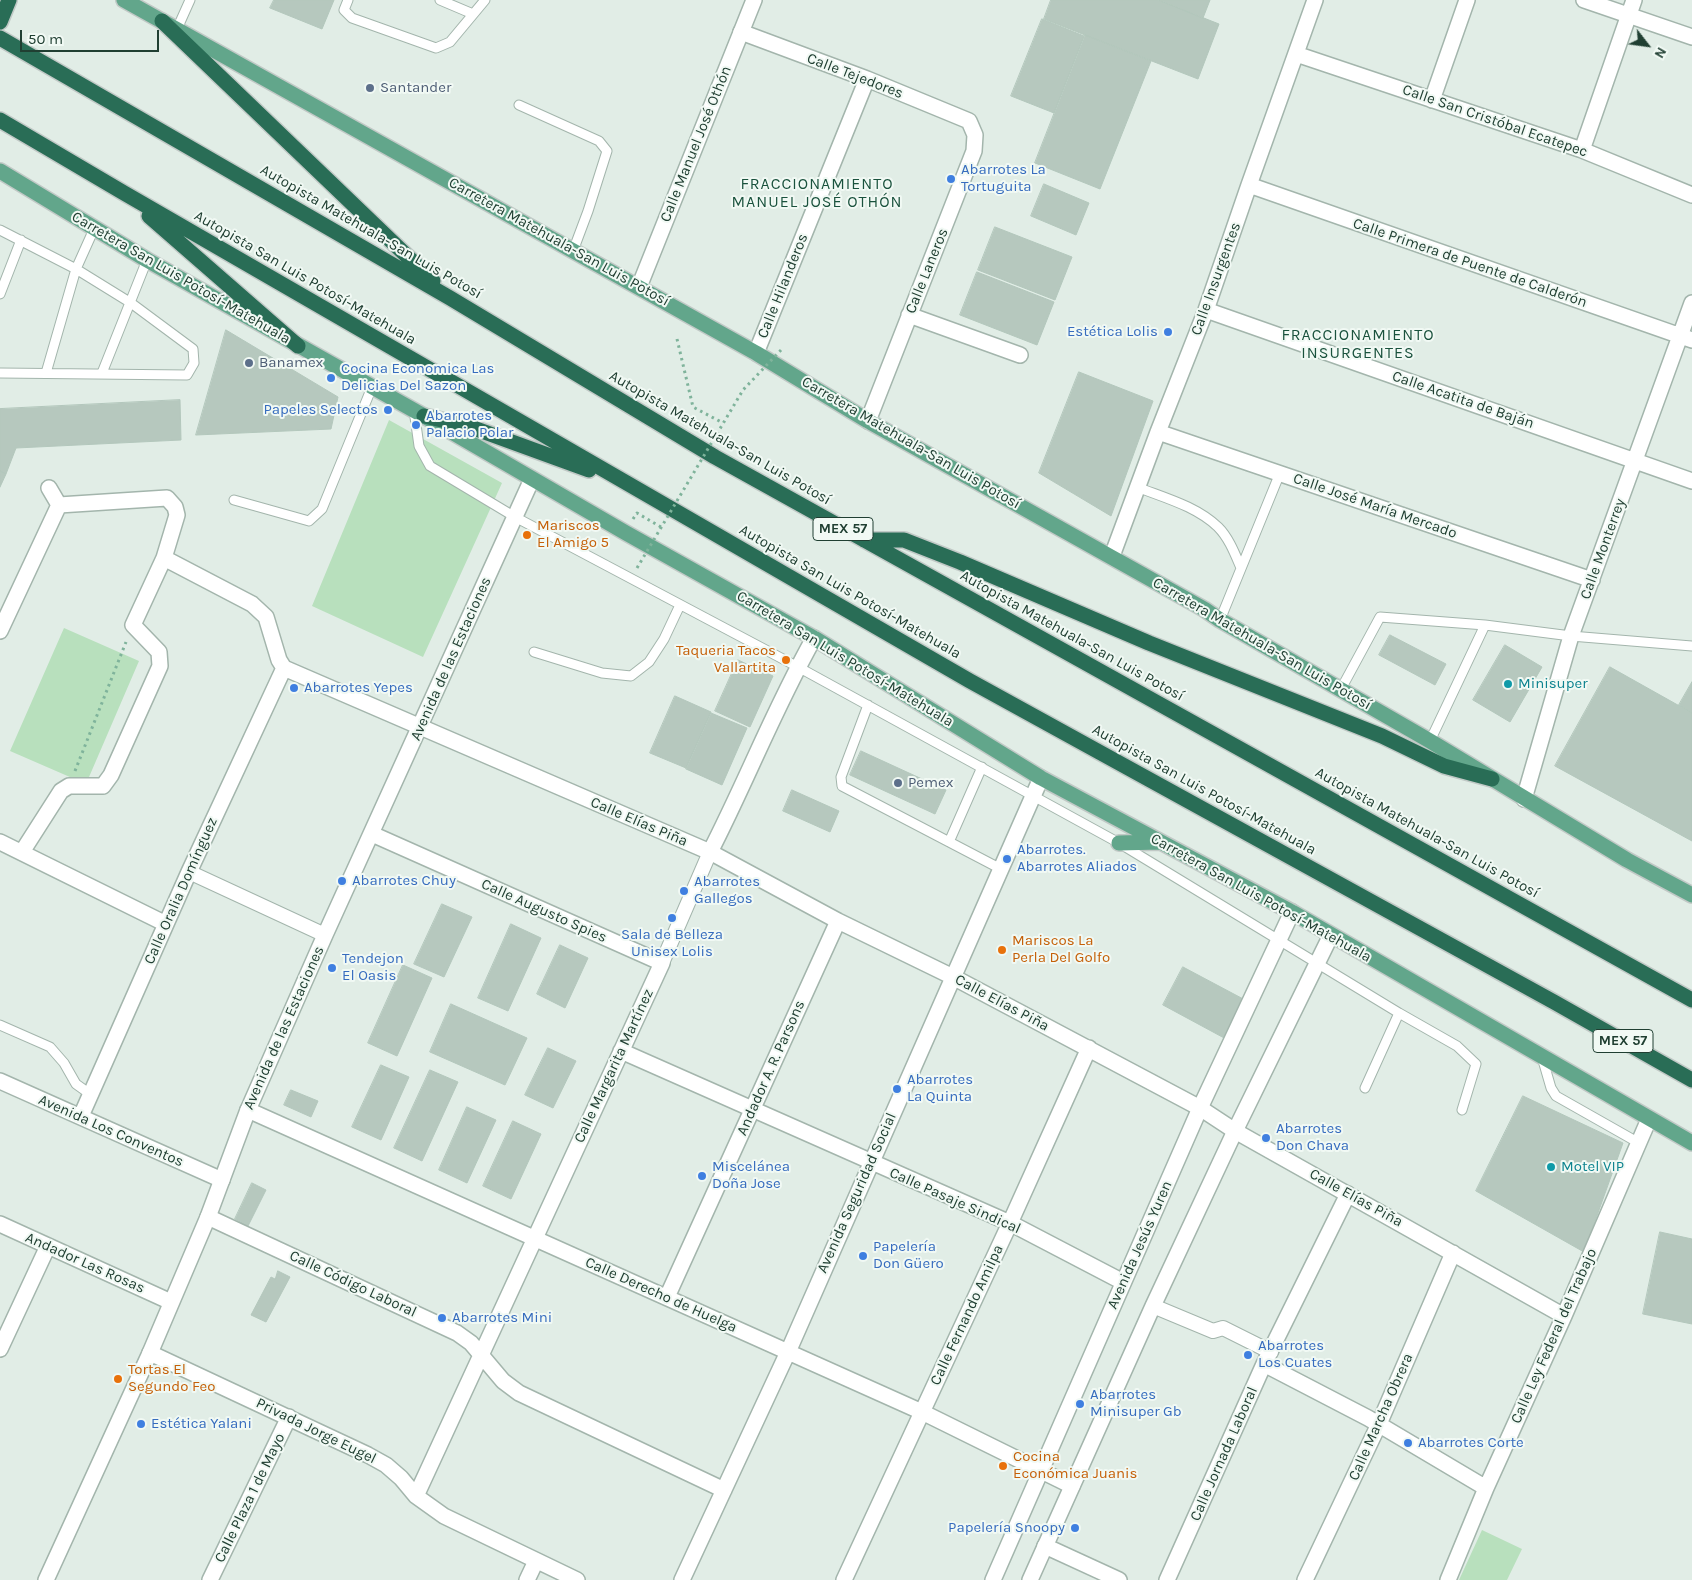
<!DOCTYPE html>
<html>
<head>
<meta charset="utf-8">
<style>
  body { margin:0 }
  #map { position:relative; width:1692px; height:1580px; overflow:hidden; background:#e1ede6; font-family:Karla,sans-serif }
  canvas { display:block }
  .north { position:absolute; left:1622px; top:20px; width:50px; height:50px; -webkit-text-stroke:4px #f1f9f4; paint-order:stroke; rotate:120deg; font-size:14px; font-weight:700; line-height:20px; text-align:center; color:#203f32 }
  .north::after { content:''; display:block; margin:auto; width:18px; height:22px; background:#203f32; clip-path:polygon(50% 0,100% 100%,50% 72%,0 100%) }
  .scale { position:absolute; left:20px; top:30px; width:139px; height:22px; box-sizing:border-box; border:2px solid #203f32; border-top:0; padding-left:6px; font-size:15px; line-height:18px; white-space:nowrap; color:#203f32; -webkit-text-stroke:4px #f1f9f4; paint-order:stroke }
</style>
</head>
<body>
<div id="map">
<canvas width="1692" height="1580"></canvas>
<div class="north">N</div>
<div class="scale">50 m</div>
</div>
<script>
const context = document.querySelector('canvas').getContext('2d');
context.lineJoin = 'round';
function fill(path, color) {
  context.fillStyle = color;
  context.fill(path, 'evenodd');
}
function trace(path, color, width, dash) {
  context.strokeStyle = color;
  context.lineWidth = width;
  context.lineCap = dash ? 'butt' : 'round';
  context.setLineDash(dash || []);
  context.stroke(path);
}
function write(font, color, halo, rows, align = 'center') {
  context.font = font + ' Karla,sans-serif';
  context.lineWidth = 4;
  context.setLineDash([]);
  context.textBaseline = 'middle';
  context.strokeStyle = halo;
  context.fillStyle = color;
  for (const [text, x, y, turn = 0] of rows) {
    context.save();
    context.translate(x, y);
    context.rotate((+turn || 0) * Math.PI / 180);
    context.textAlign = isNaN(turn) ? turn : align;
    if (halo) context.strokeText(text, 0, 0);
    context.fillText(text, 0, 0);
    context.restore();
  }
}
fill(new Path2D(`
  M 389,420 L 502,483 L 423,657 L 312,606 Z
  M 64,628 L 139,661 L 86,784 L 10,751 Z
  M 1482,1530 L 1522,1549 L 1507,1580 L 1459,1580 Z`), '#b8e0bd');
const building = new Path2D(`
  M 274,0 L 334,0 L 322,29 L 270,8 Z
  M 1051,0 L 1158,0 L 1219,24 L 1198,79 L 1044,19 Z
  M 1159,0 L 1210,0 L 1203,18 Z
  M 1042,19 L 1084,36 L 1054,113 L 1011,96 Z
  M 1085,35 L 1151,61 L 1100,189 L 1035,163 Z
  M 1044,184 L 1089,203 L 1076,235 L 1031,216 Z
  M 995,227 L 1072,257 L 1055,300 L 978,270 Z
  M 977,272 L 1054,302 L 1037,345 L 960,315 Z
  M 226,330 L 338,397 L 331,429 L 196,435 Z
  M 1079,372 L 1153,401 L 1111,516 L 1039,473 Z
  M 180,400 L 181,440 L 16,448 L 6,474 L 0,471 L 0,409 Z
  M 0,471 L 6,474 L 0,487 Z
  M 1390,635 L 1446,664 L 1435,685 L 1379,655 Z
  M 1505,645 L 1542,667 L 1510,722 L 1473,700 Z
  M 738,660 L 773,676 L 750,727 L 715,711 Z
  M 1610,667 L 1692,713 L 1692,841 L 1555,766 Z
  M 1692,682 L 1692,713 L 1679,705 Z
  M 675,696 L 711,712 L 686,768 L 650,753 Z
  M 711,713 L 747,728 L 722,785 L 686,769 Z
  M 861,751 L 946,790 L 935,814 L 850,775 Z
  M 792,790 L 839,811 L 830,832 L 783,811 Z
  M 442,904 L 472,917 L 444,977 L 414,964 Z
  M 511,924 L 541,938 L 508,1011 L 478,998 Z
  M 560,945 L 588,958 L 565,1008 L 537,994 Z
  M 403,965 L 432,978 L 397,1056 L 368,1043 Z
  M 1183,967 L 1247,1001 L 1226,1039 L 1163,1005 Z
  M 451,1004 L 527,1038 L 505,1085 L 430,1052 Z
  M 548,1048 L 576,1061 L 553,1108 L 525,1095 Z
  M 381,1065 L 409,1077 L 381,1140 L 352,1127 Z
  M 430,1070 L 458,1082 L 422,1161 L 394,1148 Z
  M 291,1090 L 318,1101 L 311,1117 L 284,1105 Z
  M 1523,1096 L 1623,1143 L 1584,1252 L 1476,1191 Z
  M 467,1107 L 496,1120 L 467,1183 L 439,1170 Z
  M 513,1121 L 541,1134 L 511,1199 L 483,1186 Z
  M 252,1183 L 266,1190 L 248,1226 L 235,1219 Z
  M 1660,1232 L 1692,1239 L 1692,1324 L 1643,1314 Z
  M 278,1271 L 290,1277 L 266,1322 L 251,1315 L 271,1277 L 275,1279 Z`);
fill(building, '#b6c8be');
trace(building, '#b3c7bc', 1);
const service = new Path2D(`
  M 348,0 L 344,10 L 352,18 L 436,48 L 450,42 L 485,0
  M 440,0 L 473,14
  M 177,29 L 190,0
  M 519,105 L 599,141 L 607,151 L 588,211 L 573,251
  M 0,230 L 76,269 L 131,303 L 193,349 L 194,363 L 187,375 L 0,373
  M 0,294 L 21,240
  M 46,373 L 76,269 L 94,229
  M 102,373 L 147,260
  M 414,410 L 419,446 L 430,466 L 515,517 L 798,667 L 1119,843 L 1399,1013 L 1365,1088
  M 1137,487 C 1165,498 1196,506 1218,527 C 1229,538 1235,554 1241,568
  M 234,500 L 309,521 L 322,509 L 372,387
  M 1220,620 L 1280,473
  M 534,652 L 602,673 L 631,676 L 649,662 L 664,639 L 680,605
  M 1341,689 L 1380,617 L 1485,625 L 1571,636 L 1692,646
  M 868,705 L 841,777 L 842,786 L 1001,869
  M 1430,741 L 1485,625
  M 949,842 L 982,767
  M 1399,1013 L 1457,1046 L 1476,1064 L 1462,1110
  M 0,1025 L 50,1047 L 64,1063 L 76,1084 L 90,1094
  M 1542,1057 L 1551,1088 L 1556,1096 L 1639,1143`);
const pedestrian = new Path2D(`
  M 189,872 L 325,935
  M 662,963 L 710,852
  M 1153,1306 L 1213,1331 L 1223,1328 L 1271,1352`);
const minor = new Path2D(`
  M 1584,0 L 1692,37
  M 741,32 L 867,79 L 969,121 L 975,135 L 974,151 L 868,421
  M 1296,54 L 1582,150 L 1692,195
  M 1432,100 L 1467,0
  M 1582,150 L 1634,0
  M 1249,185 L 1692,340
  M 1206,310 L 1692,481
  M 909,315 L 1020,355
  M 756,353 L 867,79
  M 1158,432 L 1592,580
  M 49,488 L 59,505
  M 59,505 L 167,498 L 175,507 L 177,515 L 164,558 L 252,604 L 266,617 L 279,660 L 284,668 L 710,852 L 838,921 L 953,977 L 1200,1108 L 1235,1131 L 1564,1316
  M 1112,556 L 1158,432 L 1206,310 L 1249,185 L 1315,0
  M 0,631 L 59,505
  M 1524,799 L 1571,636 L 1692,303
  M 372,834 L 662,963 L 416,1496
  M 0,842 L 166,924
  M 22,852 L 61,791 L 69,786 L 103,786 L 111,775 L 160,666 L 159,652 L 133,625 L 164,558
  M 710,852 C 746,782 775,707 814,638
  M 621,1051 L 1010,1223 L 1123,1282
  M 0,1081 L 222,1180
  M 248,1110 L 922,1412 L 1072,1486
  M 81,1116 L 189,872 L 284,668
  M 208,1217 L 457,1333 L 471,1343 L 503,1381 L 519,1393 L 724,1490
  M 0,1224 L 171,1302
  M 667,1297 L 838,921
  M 0,1349 L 48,1246
  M 150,1353 L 368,1455 L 386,1465 L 401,1478 L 416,1496 L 444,1516 L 577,1580
  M 1264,1364 L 1368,1418 L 1486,1488
  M 1045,1546 L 1119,1580
  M 210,1580 L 289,1417
  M 527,1580 L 536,1561
  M 682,1580 L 788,1352 L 1041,778
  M 844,1580 L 1010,1223 L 1089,1048
  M 1167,1580 L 1264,1364 L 1348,1194
  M 1305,1580 L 1379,1424 L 1453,1253
  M 1448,1580 L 1486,1488 L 1564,1316 L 1649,1119`);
const tertiary = new Path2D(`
  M 639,287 L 754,0
  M 46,1580 L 150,1353 L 208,1217 L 248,1110 L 325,935 L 532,479
  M 993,1580 L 1200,1108 L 1292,912
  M 1030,1580 L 1153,1306 L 1235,1131 L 1331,935`);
const primary = new Path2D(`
  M 124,0 L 756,353 L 868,421 L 1204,609 L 1220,620 L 1430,741 L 1627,860 L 1692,895
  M 0,171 L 147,260 L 424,416 L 626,533 L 814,638 L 1041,778 L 1292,912 L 1692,1143
  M 1119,843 L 1160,842`);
const motorway = new Path2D(`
  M 162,21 L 433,281
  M 0,22 L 9,0
  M 0,38 L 450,298 L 715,457 L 1692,1000
  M 0,120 L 124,193 L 970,681 L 1554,1002 L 1692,1080
  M 149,216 L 298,346
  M 424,416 L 468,426 L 589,470
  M 864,540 L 904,540 L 960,562 L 1149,643 L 1382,736 L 1444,766 L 1492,779`);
trace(service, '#a3b5ac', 11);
trace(pedestrian, '#a3b5ac', 16);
trace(minor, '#a3b5ac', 18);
trace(tertiary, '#a3b5ac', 18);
trace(primary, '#c1c9c6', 18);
trace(motorway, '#c1c9c6', 18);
trace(new Path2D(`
  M 677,339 L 693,407 L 723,423
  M 633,519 L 637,513 L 661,527
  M 75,771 L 126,642`), '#7fb39b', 3, [2.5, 4]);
trace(service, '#fff', 9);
trace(pedestrian, '#fff', 14);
trace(minor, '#fff', 15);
trace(tertiary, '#fff', 15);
trace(primary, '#62a68b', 15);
trace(motorway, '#296d56', 15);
trace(new Path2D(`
  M 637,568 L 743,390 L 781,350`), '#7fb39b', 3, [2.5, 4]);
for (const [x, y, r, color] of [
  [370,88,5,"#5c6f8a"],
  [951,179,5,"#3f7fe0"],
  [1168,332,5,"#3f7fe0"],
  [249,363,5,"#5c6f8a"],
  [331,378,5,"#3f7fe0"],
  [388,410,5,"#3f7fe0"],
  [416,425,5,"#3f7fe0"],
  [527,535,5,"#e8710a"],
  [786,660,5,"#e8710a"],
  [1508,684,5,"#0f9aa8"],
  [294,688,5,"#3f7fe0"],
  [898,783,5,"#5c6f8a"],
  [1007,859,5,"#3f7fe0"],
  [342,881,5,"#3f7fe0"],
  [684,891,5,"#3f7fe0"],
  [672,918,5,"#3f7fe0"],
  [1002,950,5,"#e8710a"],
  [332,968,5,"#3f7fe0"],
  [897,1089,5,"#3f7fe0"],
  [1266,1138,5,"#3f7fe0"],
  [1551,1167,5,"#0f9aa8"],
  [702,1176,5,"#3f7fe0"],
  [863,1256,5,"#3f7fe0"],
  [442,1318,5,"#3f7fe0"],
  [1248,1355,5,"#3f7fe0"],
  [118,1379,5,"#e8710a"],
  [1080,1404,5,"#3f7fe0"],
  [141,1424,5,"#3f7fe0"],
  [1408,1443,5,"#3f7fe0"],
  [1003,1466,5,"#e8710a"],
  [1075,1528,5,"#3f7fe0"]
]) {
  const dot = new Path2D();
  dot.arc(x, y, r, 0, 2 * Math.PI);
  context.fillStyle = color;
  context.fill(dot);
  trace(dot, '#f1f9f4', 2);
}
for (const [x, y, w] of [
  [843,529,60],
  [1623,1041,60]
]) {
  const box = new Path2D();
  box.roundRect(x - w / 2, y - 11.5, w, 23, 4);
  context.fillStyle = '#f1f9f4';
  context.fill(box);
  trace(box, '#203f32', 1);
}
write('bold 14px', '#203f32', null, [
  ["MEX 57",843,529],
  ["MEX 57",1623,1041]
]);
write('15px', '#203f32', '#f1f9f4', [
  ["Calle Tejedores",855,76,21],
  ["Calle San Cristóbal Ecatepec",1495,121,19],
  ["Calle Manuel José Othón",696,144,-68],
  ["Autopista Matehuala-San Luis Potosí",371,232,30],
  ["Carretera Matehuala-San Luis Potosí",559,242,29],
  ["Calle Primera de Puente de Calderón",1470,263,19],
  ["Calle Laneros",927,271,-68],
  ["Carretera San Luis Potosí-Matehuala",181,278,30],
  ["Autopista San Luis Potosí-Matehuala",305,278,30],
  ["Calle Insurgentes",1216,279,-70],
  ["Calle Hilanderos",783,286,-68],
  ["Calle Acatita de Baján",1463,400,19],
  ["Autopista Matehuala-San Luis Potosí",720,438,30],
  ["Carretera Matehuala-San Luis Potosí",911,443,30],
  ["Calle José María Mercado",1375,506,19],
  ["Calle Monterrey",1603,549,-70],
  ["Autopista San Luis Potosí-Matehuala",850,592,30],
  ["Autopista Matehuala-San Luis Potosí",1072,636,29],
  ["Carretera Matehuala-San Luis Potosí",1262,644,30],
  ["Avenida de las Estaciones",451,659,-66],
  ["Carretera San Luis Potosí-Matehuala",845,659,31],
  ["Autopista San Luis Potosí-Matehuala",1204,790,29],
  ["Calle Elías Piña",639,822,23],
  ["Autopista Matehuala-San Luis Potosí",1427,833,29],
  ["Calle Oralia Domínguez",181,891,-66],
  ["Carretera San Luis Potosí-Matehuala",1261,898,29],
  ["Calle Augusto Spies",544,911,24],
  ["Calle Elías Piña",1002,1003,28],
  ["Avenida de las Estaciones",284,1028,-66],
  ["Calle Margarita Martínez",614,1066,-65],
  ["Andador A. R. Parsons",771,1068,-66],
  ["Avenida Los Conventos",111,1131,24],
  ["Avenida Seguridad Social",857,1193,-66],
  ["Calle Elías Piña",1356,1198,29],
  ["Calle Pasaje Sindical",955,1201,24],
  ["Avenida Jesús Yuren",1140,1245,-66],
  ["Andador Las Rosas",85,1263,24],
  ["Calle Código Laboral",353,1284,25],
  ["Calle Derecho de Huelga",661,1295,24],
  ["Calle Fernando Amilpa",967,1315,-65],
  ["Calle Ley Federal del Trabajo",1554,1336,-66],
  ["Calle Marcha Obrera",1381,1417,-66],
  ["Privada Jorge Eugel",316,1431,26],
  ["Calle Jornada Laboral",1224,1454,-66],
  ["Calle Plaza 1 de Mayo",250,1498,-64]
]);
write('15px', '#4e5e75', '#f1f9f4', [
  ["Santander",380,88],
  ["Banamex",259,363],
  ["Pemex",908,783]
], 'left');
write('15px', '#366cbe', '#f1f9f4', [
  ["Abarrotes La",961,170],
  ["Tortuguita",961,187],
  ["Estética Lolis",1158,332,"right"],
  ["Cocina Economica Las",341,369],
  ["Delicias Del Sazon",341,386],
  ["Papeles Selectos",378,410,"right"],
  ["Abarrotes",426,416],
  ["Palacio Polar",426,433],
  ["Abarrotes Yepes",304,688],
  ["Abarrotes.",1017,850],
  ["Abarrotes Aliados",1017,867],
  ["Abarrotes Chuy",352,881],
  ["Abarrotes",694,882],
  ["Gallegos",694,899],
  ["Sala de Belleza",672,935,"center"],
  ["Unisex Lolis",672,952,"center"],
  ["Tendejon",342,959],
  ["El Oasis",342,976],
  ["Abarrotes",907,1080],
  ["La Quinta",907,1097],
  ["Abarrotes",1276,1129],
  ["Don Chava",1276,1146],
  ["Miscelánea",712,1167],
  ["Doña Jose",712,1184],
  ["Papelería",873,1247],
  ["Don Güero",873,1264],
  ["Abarrotes Mini",452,1318],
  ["Abarrotes",1258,1346],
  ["Los Cuates",1258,1363],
  ["Abarrotes",1090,1395],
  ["Minisuper Gb",1090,1412],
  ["Estética Yalani",151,1424],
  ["Abarrotes Corte",1418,1443],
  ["Papelería Snoopy",1065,1528,"right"]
], 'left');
write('15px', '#c56008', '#f1f9f4', [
  ["Mariscos",537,526],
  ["El Amigo 5",537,543],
  ["Taqueria Tacos",776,651,"right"],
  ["Vallartita",776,668,"right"],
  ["Mariscos La",1012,941],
  ["Perla Del Golfo",1012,958],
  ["Tortas El",128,1370],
  ["Segundo Feo",128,1387],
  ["Cocina",1013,1457],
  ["Económica Juanis",1013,1474]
], 'left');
write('15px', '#0d838f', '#f1f9f4', [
  ["Minisuper",1518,684],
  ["Motel VIP",1561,1167]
], 'left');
context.letterSpacing = '1px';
write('16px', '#1a523d', '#f1f9f4', [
  ["FRACCIONAMIENTO",817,184],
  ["MANUEL JOSÉ OTHÓN",817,202],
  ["FRACCIONAMIENTO",1358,335],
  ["INSURGENTES",1358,353]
]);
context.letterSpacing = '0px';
</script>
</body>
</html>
